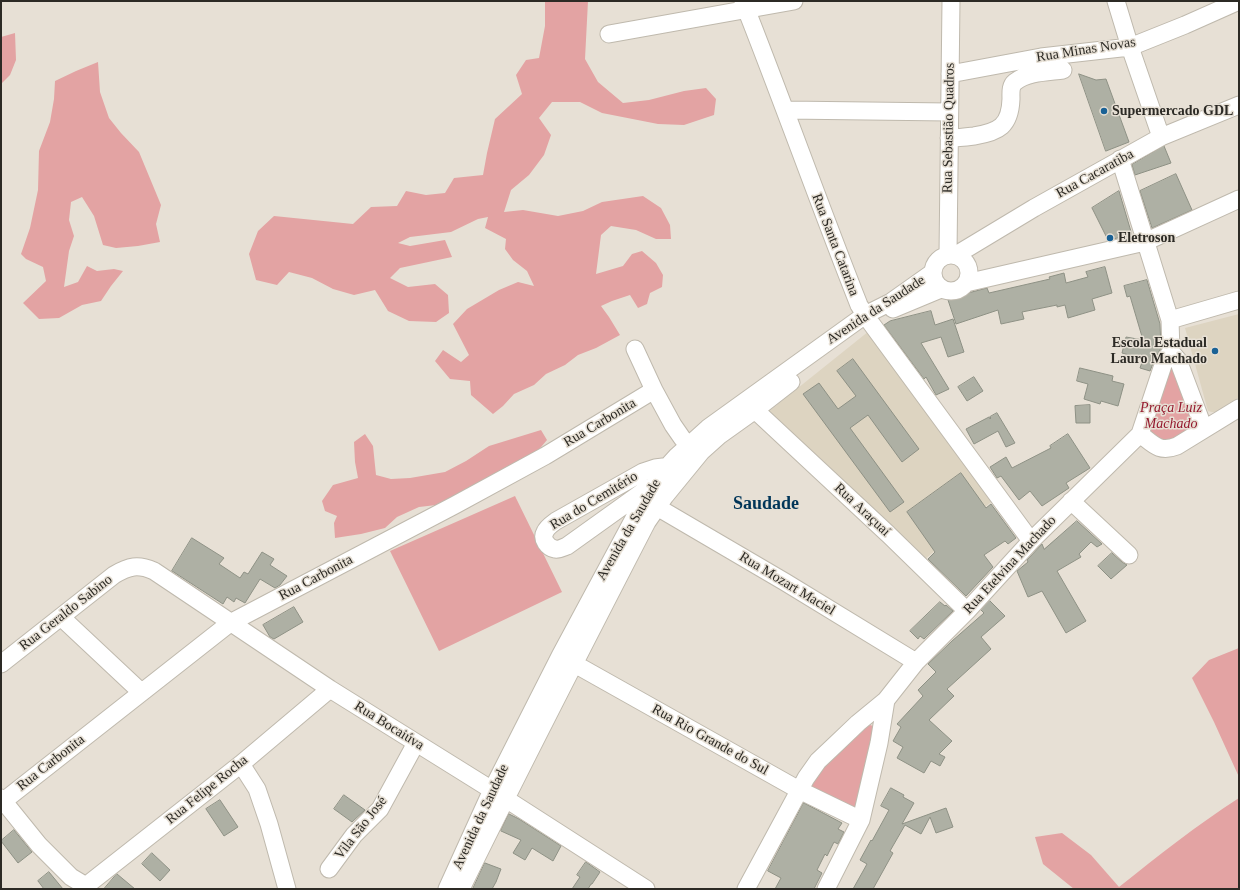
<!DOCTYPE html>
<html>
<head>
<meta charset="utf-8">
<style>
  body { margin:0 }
  #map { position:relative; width:1240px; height:890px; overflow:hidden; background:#e7e0d5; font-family:Georgia,serif }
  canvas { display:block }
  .frame { position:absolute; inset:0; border:2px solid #2c2a25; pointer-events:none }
</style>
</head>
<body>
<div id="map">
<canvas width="1240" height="890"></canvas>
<div class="frame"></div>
</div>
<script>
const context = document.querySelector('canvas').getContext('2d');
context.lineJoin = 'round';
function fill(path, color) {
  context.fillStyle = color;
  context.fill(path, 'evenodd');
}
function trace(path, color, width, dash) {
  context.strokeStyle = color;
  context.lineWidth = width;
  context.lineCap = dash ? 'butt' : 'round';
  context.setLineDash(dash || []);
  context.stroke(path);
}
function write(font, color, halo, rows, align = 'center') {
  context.font = font + ' Georgia,serif';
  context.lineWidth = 3;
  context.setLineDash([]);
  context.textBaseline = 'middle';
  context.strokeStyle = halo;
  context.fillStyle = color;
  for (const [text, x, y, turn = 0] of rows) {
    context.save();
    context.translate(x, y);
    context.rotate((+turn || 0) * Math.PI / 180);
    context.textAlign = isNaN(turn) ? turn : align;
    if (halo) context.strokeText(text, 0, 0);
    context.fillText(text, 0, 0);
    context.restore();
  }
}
fill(new Path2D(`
  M 1239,314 L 1239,397 L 1216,412 L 1212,412 L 1208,411 L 1185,328 Z
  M 869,331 L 991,502 L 923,561 L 768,412 Z`), '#ddd4c1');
fill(new Path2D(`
  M 545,1 L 588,1 L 585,59 L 598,82 L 623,103 L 649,100 L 684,91 L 706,88 L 716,99 L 714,115 L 684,125 L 658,124 L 602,113 L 580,102 L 552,102 L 539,118 L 551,135 L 544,155 L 529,175 L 511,190 L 504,212 L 523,210 L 558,216 L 583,211 L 602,202 L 643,196 L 661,208 L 670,225 L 671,239 L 656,239 L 636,230 L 611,226 L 601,235 L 596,274 L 623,266 L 632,254 L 642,251 L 656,263 L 663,275 L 662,287 L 650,293 L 647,304 L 638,308 L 630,295 L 612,301 L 601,306 L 609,317 L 620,335 L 596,348 L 578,355 L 565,365 L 546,374 L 534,385 L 514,394 L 503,406 L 493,414 L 471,395 L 470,381 L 450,379 L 435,361 L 443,350 L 461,362 L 469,355 L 453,324 L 467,309 L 499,290 L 518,282 L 534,286 L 527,271 L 513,260 L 505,249 L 506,239 L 485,228 L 488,217 L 478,219 L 451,232 L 410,237 L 398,243 L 410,246 L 445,240 L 452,257 L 400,268 L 390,278 L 408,287 L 435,284 L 448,295 L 449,313 L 436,322 L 409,321 L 388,311 L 375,290 L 354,295 L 333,289 L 312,278 L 289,272 L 277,285 L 256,280 L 249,254 L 258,231 L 274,216 L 353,224 L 371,207 L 397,206 L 406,191 L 426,195 L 445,193 L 454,178 L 483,175 L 487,153 L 495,119 L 522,94 L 516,75 L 526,60 L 539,58 L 545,26 Z
  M 15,33 L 16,60 L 10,75 L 1,84 L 1,37 Z
  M 98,62 L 100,92 L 109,118 L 121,133 L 139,152 L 161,205 L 156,224 L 160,242 L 138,246 L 116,248 L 103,245 L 94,216 L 82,197 L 71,202 L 69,220 L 74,236 L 69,251 L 64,287 L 78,282 L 87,266 L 97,271 L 114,269 L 123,271 L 111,286 L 101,301 L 82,305 L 59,318 L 39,319 L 23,303 L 46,281 L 43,267 L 26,259 L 21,254 L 30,228 L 38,190 L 39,151 L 50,122 L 54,99 L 55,81 L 76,71 Z
  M 1169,360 L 1196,425 L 1168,442 L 1163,442 L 1145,427 Z
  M 541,430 L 547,440 L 536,453 L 445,504 L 419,507 L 397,517 L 385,528 L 361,534 L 335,538 L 334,523 L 337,516 L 325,511 L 322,501 L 333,485 L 358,478 L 355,462 L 354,442 L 365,434 L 373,446 L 376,475 L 391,479 L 410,478 L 445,472 L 466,461 L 489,446 Z
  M 515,496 L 562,592 L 439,651 L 390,551 Z
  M 1239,648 L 1239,777 L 1214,722 L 1192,678 L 1209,660 Z
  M 870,725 L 873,726 L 873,734 L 855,809 L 811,787 L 813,777 L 868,726 Z
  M 1239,798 L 1239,889 L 1074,889 L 1043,864 L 1035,837 L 1062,833 L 1091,855 L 1119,887 C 1158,856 1197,825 1239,798 Z`), '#e3a3a3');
const building = new Path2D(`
  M 1079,74 L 1096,80 L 1106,79 L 1129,142 L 1106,151 Z
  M 1164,146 L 1171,163 L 1135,175 L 1132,165 Z
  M 1176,174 L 1192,210 L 1152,228 L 1140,191 Z
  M 1119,191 L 1132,235 L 1108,240 L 1092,208 Z
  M 1105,267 L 1112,293 L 1092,299 L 1095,310 L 1068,318 L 1065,305 L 1057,307 L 1057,305 L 1022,312 L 1024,319 L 1001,324 L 998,310 L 956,324 L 947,297 L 962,292 L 968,293 L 987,288 L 989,293 L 1050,279 L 1049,277 L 1064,273 L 1066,283 L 1088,277 L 1086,272 Z
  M 1147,280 L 1160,324 L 1161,348 L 1154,361 L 1150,371 L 1140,368 L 1143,359 L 1122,353 L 1126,337 L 1143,340 L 1130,296 L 1127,297 L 1124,286 Z
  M 931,311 L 935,325 L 953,319 L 964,352 L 948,357 L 941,337 L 921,343 L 949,389 L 936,395 L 926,377 L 924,379 L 884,325 L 890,321 Z
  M 853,359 L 919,449 L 902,462 L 868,415 L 850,428 L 904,502 L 890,512 L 803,394 L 819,383 L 838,409 L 856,396 L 837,371 Z
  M 1080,368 L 1113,376 L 1112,381 L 1124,384 L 1118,406 L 1101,401 L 1100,404 L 1084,399 L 1088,384 L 1077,381 Z
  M 974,377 L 983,391 L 967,401 L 958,387 Z
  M 1090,405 L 1090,423 L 1076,423 L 1075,406 Z
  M 997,413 L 1015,443 L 1006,447 L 998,431 L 974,444 L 966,429 L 989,417 L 990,419 L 991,418 L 990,417 Z
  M 1068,434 L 1090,468 L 1066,483 L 1069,488 L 1042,506 L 1030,491 L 1019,500 L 1001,476 L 997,478 L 990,467 L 1006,457 L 1012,468 L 1051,448 L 1050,446 Z
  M 961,473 L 986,508 L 991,504 L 1016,538 L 1008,544 L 1005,541 L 984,555 L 993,567 L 966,596 L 928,559 L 935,552 L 907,512 Z
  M 1077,521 L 1102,544 L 1097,547 L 1091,542 L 1079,554 L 1081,557 L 1057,571 L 1086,621 L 1066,633 L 1042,591 L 1028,597 L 1017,571 L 1028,562 L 1027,560 L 1042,544 L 1044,549 Z
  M 192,538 L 224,558 L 219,564 L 240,578 L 244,572 L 248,574 L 262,552 L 274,559 L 270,565 L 287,576 L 280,585 L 275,588 L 260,579 L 245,603 L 236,598 L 234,602 L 227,597 L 223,604 L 172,571 Z
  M 1112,553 L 1122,562 L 1127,565 L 1111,579 L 1098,566 Z
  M 990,601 L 1005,616 L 981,637 L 991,649 L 947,689 L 954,696 L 929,720 L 952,741 L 939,754 L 945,757 L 940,766 L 931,761 L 924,773 L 897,758 L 903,747 L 893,741 L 901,727 L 897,724 L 923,696 L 918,690 L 936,672 L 928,664 L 952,641 L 984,613 L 981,610 Z
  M 940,602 L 945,606 L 946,605 L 953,611 L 924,639 L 920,636 L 918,639 L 910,631 Z
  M 294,607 L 303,622 L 274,639 L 270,637 L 263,625 Z
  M 891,788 L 904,795 L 903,797 L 914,803 L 902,824 L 946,808 L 953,827 L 936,833 L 930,817 L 921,834 L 905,825 L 890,851 L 893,853 L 873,889 L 853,889 L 867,864 L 860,860 L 871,840 L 872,841 L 889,810 L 881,806 Z
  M 344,795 L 365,810 L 352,822 L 334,809 Z
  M 220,800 L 238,827 L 224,836 L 206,809 Z
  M 804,803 L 842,823 L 838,829 L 844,832 L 838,844 L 834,842 L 827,856 L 825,854 L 817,870 L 822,873 L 814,889 L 775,889 L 781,878 L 768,871 Z
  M 509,814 L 519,819 L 561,846 L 553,861 L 532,848 L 525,860 L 513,853 L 521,840 L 501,831 Z
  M 14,830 L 32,852 L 18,863 L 1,841 Z
  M 152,853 L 170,870 L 160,881 L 142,864 Z
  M 586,862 L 600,872 L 592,884 L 591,884 L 588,889 L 572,889 L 580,877 L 577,875 Z
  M 485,863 L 501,869 L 496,882 L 492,889 L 473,889 Z
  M 49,872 L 63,889 L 44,889 L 38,881 Z
  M 117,874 L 135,889 L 104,889 Z`);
fill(building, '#aeb0a4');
trace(building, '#8e9185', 1);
const minor = new Path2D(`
  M 743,1 C 783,102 819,204 859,305 L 865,315 L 1031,541
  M 1116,1 L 1130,47 L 1161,137
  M 609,34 L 794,1
  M 950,74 L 1041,57 L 1130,47 L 1185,25 L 1239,1
  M 786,110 L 949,112
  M 949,138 C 958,138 966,137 974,136 C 999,132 1010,126 1011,99 C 1011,93 1010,86 1015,82 C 1027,72 1048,72 1063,70
  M 948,254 L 951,1
  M933 273a18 18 0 1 1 36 0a18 18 0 1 1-36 0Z
  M 956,255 L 1034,208 L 1161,137 L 1239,105
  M 966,283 L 1145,242 L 1239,199
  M 893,309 L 941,289
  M 1170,320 L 1239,300
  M 635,349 L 654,390 L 673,425 L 682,438 L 688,445 L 698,450
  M 1171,352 L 1178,360 L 1204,429
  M 755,410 L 888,534 L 967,611
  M 1140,434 C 1153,444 1159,453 1177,446 L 1239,408
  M 648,488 L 567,546 C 564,547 559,550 555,549 C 548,548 541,539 545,532 C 547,527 552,524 556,521 L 643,472 L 655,468 L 671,466
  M 1071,501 L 1129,555
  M 657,507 L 785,582 L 916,662
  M 61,617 L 141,692
  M 564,658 L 799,790 L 861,820
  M 1,664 L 114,575 C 129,566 138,564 154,571 L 330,689 L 492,790 L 646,889
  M 241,764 L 257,789 L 269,824 L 287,889
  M 1,798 L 39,845 L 71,877 L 86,886
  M 1,803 L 230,623 L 455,505 L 545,456 L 654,390
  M 329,869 L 354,835 L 380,809 L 416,743
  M 82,889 L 241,764 L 330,689
  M 447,889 L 492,790 L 560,656 L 646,496 L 667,467 L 677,456 L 708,428 L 865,315 L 891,302 L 932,273
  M 461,889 C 521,766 584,644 647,522 L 665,496 L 701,452 L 720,435 L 755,410 L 791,382
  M 746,889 L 806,778 L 818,761 L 836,744 L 858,723 L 886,700 L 916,662 L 967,611 L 1031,541 L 1140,434 L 1163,365 L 1167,357 L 1171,352 L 1170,320 L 1120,159
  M 826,889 L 861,820 L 879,743 L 886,700`);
trace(minor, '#bfb9ad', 19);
trace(minor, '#fff', 17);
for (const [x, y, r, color] of [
  [1104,111,4,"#196195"],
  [1110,238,4,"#196195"],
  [1215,351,4,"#196195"]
]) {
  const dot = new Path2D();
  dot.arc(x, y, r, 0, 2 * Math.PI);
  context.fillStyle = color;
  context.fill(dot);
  trace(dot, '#e7e0d5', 1.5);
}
write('14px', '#2c2a25', '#e7e0d5', [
  ["Rua Minas Novas",1086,50,-9],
  ["Rua Sebastião Quadros",949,128,-89],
  ["Rua Cacaratiba",1095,174,-29],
  ["Rua Santa Catarina",835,245,69],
  ["Avenida da Saudade",876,310,-33],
  ["Rua Carbonita",600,423,-31],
  ["Rua do Cemitério",594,501,-31],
  ["Rua Araçuaí",862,510,43],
  ["Avenida da Saudade",629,530,-60],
  ["Rua Etelvina Machado",1010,565,-47],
  ["Rua Carbonita",316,578,-28],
  ["Rua Mozart Maciel",787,584,31],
  ["Rua Geraldo Sabino",66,613,-38],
  ["Rua Bocaiúva",389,726,32],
  ["Rua Rio Grande do Sul",710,740,29],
  ["Rua Carbonita",51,763,-38],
  ["Rua Felipe Rocha",207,790,-39],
  ["Avenida da Saudade",481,817,-65],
  ["Vila São José",361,828,-52]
]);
write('bold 14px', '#2c2a25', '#e7e0d5', [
  ["Supermercado GDL",1112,111],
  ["Eletroson",1118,238],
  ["Escola Estadual",1207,343,"right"],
  ["Lauro Machado",1207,359,"right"]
], 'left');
write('italic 14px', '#951a2e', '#e7e0d5', [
  ["Praça Luiz",1171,408],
  ["Machado",1171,424]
]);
write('bold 18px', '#003558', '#e7e0d5', [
  ["Saudade",766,504]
]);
</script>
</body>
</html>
